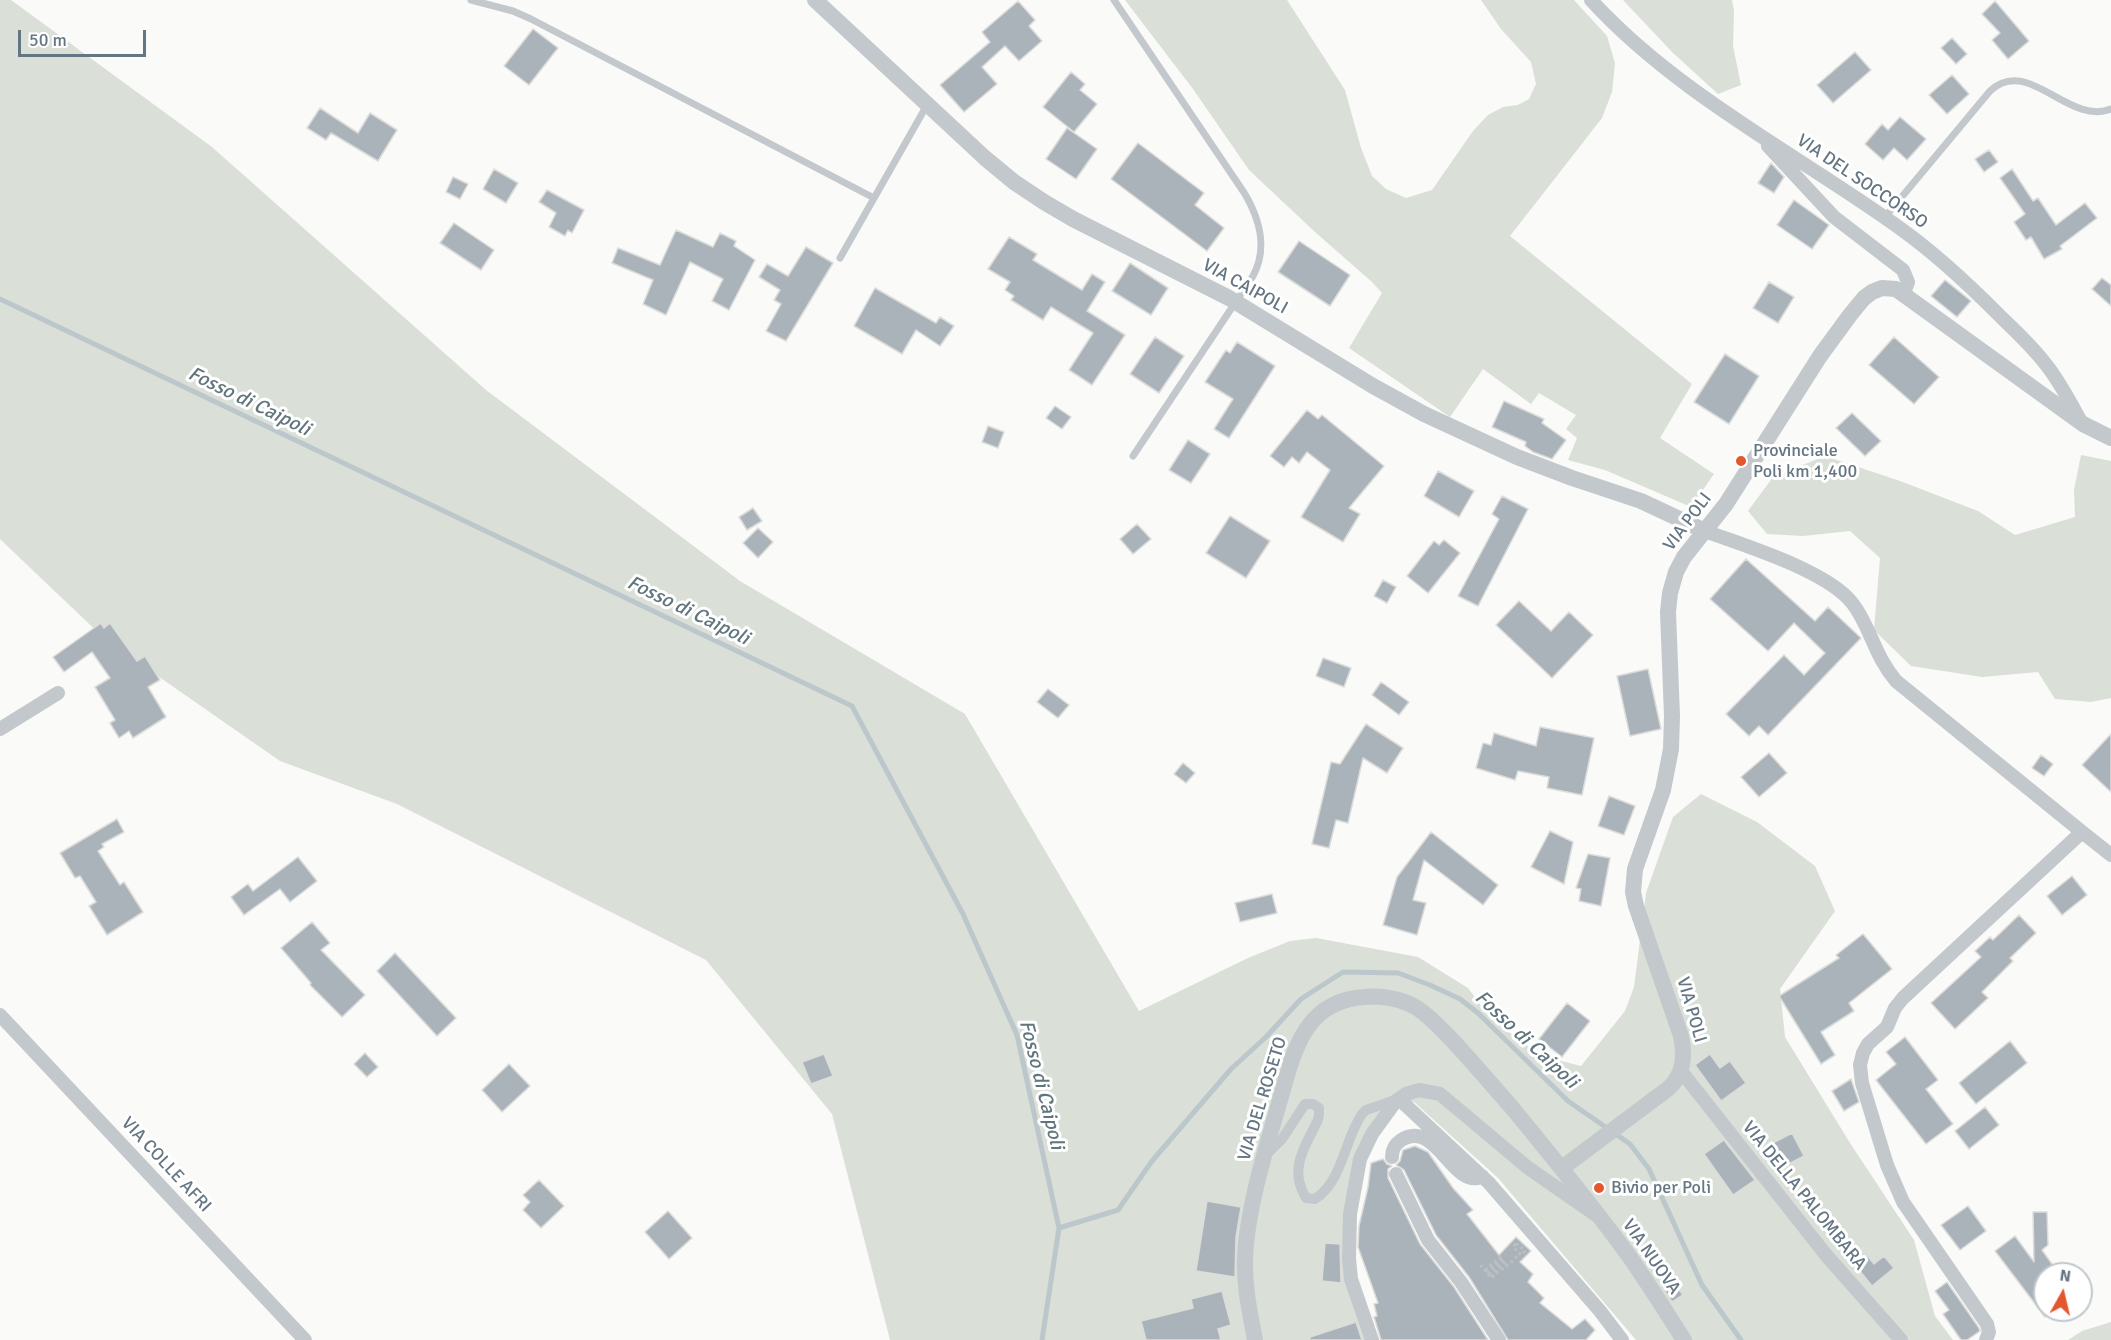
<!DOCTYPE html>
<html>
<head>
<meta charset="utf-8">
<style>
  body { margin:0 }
  #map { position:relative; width:2111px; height:1340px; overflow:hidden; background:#fafaf8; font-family:Signika,sans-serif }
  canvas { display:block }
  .north { position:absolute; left:2033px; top:1262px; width:60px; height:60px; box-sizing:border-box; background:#fff; border:2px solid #c1c8cd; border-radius:50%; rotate:8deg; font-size:16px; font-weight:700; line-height:24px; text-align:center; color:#657683 }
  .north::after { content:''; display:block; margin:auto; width:21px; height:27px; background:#e4572e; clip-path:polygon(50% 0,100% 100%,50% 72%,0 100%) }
  .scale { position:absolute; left:18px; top:30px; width:128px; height:27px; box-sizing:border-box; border:3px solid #657683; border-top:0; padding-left:8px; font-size:18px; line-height:21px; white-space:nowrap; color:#657683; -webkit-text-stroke:4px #fff; paint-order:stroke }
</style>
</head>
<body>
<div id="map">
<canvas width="2111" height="1340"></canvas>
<div class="north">N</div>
<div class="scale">50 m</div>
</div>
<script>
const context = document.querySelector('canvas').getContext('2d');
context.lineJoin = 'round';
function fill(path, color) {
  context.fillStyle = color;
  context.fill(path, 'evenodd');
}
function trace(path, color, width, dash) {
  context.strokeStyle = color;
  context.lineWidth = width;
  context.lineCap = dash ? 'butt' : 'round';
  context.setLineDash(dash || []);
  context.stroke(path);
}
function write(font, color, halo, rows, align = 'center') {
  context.font = font + ' Signika,sans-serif';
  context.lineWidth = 6;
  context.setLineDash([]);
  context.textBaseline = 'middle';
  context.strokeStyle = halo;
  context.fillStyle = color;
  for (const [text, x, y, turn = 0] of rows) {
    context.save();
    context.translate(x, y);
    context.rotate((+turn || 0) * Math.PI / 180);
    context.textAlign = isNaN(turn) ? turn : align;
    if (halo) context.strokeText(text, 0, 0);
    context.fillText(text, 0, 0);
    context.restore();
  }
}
fill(new Path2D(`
  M 0,0 L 11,0 L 212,147 L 486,390 L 740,581 L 965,714 L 1139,1011 L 1248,958 L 1290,941 L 1316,938 L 1418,957 L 1468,988 L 1491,1019 L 1542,1056 L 1581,1066 L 1625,1011 L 1634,987 L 1646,893 L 1673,817 L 1701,794 L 1757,822 L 1815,866 L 1835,911 L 1780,989 L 1785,1037 L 1850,1143 L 1914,1240 L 1935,1316 L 1953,1340 L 1636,1340 L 1498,1178 L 1414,1102 L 1396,1101 L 1360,1159 L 1349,1259 L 1372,1340 L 890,1340 L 832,1114 L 706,960 L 397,804 L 280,761 L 106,640 L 0,539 Z
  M 1125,0 L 1287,0 L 1345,90 L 1361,148 L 1372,176 L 1386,189 L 1406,198 L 1432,190 L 1473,131 L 1488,115 L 1503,107 L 1518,105 L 1529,99 L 1536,84 L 1531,62 L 1501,29 L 1481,0 L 1574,0 L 1607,36 L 1615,63 L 1612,92 L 1602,118 L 1510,236 L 1692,384 L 1660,438 L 1714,474 L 1691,507 L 1605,470 L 1568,460 L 1577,438 L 1566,429 L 1576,415 L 1539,393 L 1531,404 L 1483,369 L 1450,417 L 1349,348 L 1382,293 L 1372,282 L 1315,232 L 1249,170 L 1193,89 Z
  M 1623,0 L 1732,0 L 1734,11 L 1733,46 L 1741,85 L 1718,94 L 1672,52 Z
  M 2081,455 L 2111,461 L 2111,698 L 2091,702 L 2055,699 L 2038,672 L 1982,677 L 1911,666 L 1874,630 L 1880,558 L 1850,531 L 1803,536 L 1767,534 L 1748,511 L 1773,477 L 1825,456 L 1900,481 L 1978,511 L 2015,535 L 2075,517 L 2074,490 Z
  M 2111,1322 L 2111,1340 L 2068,1340 L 2082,1331 Z`), '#dadfd7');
trace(new Path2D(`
  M 0,299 L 852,706 L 963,914 L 1017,1035 L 1059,1228 L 1118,1210 L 1152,1161 L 1231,1069 L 1266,1037 L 1301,999 L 1343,972 L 1398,973 L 1430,985 L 1460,999 L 1478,1013 L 1568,1101 L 1630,1144 L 1649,1169 L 1702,1285 L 1741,1340
  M 1042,1340 L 1059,1228`), '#bbc7cb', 5);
const building = new Path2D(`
  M 1018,1 L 1035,20 L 1029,26 L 1042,41 L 1019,61 L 1005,46 L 982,67 L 997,84 L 964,112 L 940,85 L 990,42 L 982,32 Z
  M 1995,1 L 2029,41 L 2008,59 L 1992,40 L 2000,33 L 1982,14 Z
  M 533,29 L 558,48 L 529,85 L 504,66 Z
  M 1952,38 L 1967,54 L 1956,64 L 1941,48 Z
  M 1855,52 L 1871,70 L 1833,103 L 1817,85 Z
  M 1071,72 L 1085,84 L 1080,90 L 1097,104 L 1074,132 L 1043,107 Z
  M 1952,75 L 1969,94 L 1947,114 L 1929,95 Z
  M 320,108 L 358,133 L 370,113 L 397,130 L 378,161 L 331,133 L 326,140 L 307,128 Z
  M 1900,117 L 1926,139 L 1907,160 L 1894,148 L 1883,160 L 1865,144 L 1882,124 L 1888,130 Z
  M 1067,128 L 1097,149 L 1076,179 L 1046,159 Z
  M 1138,143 L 1204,193 L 1195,205 L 1224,228 L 1207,251 L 1111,179 Z
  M 1989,150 L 1998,162 L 1984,172 L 1975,159 Z
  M 1771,163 L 1784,177 L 1774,193 L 1758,183 Z
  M 494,169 L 518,183 L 506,203 L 483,189 Z
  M 2012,169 L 2033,201 L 2038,198 L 2056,225 L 2085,203 L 2097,218 L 2060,246 L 2062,249 L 2044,259 L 2031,237 L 2026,240 L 2014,222 L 2025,214 L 2000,178 Z
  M 453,177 L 468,184 L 460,199 L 446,192 Z
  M 547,190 L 584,210 L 572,233 L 568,230 L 565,236 L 549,227 L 556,213 L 539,202 Z
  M 1794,200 L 1829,225 L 1812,249 L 1777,225 Z
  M 454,223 L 494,250 L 481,270 L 440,243 Z
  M 676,230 L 713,247 L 720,233 L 736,241 L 734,246 L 755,260 L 729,310 L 712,301 L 723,279 L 690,262 L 666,315 L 643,304 L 653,280 L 612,263 L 618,248 L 660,265 Z
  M 1009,237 L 1037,254 L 1033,260 L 1082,290 L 1092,274 L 1105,282 L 1087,311 L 1125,335 L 1092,385 L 1069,370 L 1093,333 L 1051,307 L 1043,320 L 1011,300 L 1014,296 L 1005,290 L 1010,282 L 988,269 Z
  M 1299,241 L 1350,275 L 1330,306 L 1278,272 Z
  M 806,247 L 833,263 L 786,341 L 766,331 L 781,304 L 774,300 L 780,290 L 759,277 L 767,264 L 788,276 Z
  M 1130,263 L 1168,288 L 1151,315 L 1112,291 Z
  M 2102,278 L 2111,285 L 2111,306 L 2092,289 Z
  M 1945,280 L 1971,301 L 1957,317 L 1931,296 Z
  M 1769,282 L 1794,297 L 1778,323 L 1753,308 Z
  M 875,288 L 936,323 L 940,317 L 954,326 L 940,346 L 916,330 L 902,354 L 854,326 Z
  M 1155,337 L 1184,356 L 1159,393 L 1130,374 Z
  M 1894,337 L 1939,377 L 1914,404 L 1869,365 Z
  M 1237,342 L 1275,366 L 1229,438 L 1214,429 L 1233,399 L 1205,382 L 1226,350 L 1230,353 Z
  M 1725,354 L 1759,376 L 1729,424 L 1694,402 Z
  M 1504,401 L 1544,419 L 1542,423 L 1566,440 L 1552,459 L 1533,452 L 1525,446 L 1526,442 L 1492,427 Z
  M 1055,406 L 1071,417 L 1062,429 L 1046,418 Z
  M 1307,410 L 1318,419 L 1322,415 L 1384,466 L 1349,508 L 1360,514 L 1343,542 L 1301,517 L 1330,470 L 1307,452 L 1299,463 L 1292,457 L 1284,467 L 1270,456 Z
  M 1852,413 L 1881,441 L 1865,456 L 1836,428 Z
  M 988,426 L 1004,432 L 998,448 L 982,442 Z
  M 1188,440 L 1210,454 L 1191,483 L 1169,470 Z
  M 1438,471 L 1474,491 L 1459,517 L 1424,496 Z
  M 1502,496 L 1528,509 L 1478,606 L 1458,596 L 1499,519 L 1492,514 Z
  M 753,508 L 762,521 L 747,530 L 739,517 Z
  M 1230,516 L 1270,541 L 1246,578 L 1206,553 Z
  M 1137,524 L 1151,539 L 1133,554 L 1120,539 Z
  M 758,528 L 773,542 L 758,558 L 743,543 Z
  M 1444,540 L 1460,553 L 1428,593 L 1407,576 L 1434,541 L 1439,545 Z
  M 1746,559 L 1815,621 L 1828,607 L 1861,638 L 1768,735 L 1759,726 L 1749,736 L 1726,714 L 1784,655 L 1804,675 L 1825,653 L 1794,623 L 1768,651 L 1710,599 Z
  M 1383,580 L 1396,587 L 1387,603 L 1374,596 Z
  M 1519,601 L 1551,631 L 1569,612 L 1593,635 L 1552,678 L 1496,625 Z
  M 101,623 L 104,628 L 110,623 L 137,661 L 145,656 L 160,680 L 148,687 L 166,717 L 133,738 L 129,731 L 119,738 L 110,723 L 115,720 L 95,687 L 110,678 L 92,652 L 64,672 L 53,657 Z
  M 1323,658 L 1351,668 L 1344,687 L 1316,676 Z
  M 1648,669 L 1661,729 L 1630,736 L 1617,676 Z
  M 1381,682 L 1409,702 L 1399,715 L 1372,695 Z
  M 1048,689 L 1069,705 L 1058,718 L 1037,702 Z
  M 1366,724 L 1403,748 L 1387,773 L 1363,758 L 1348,823 L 1336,820 L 1329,848 L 1312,844 L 1331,762 L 1340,764 Z
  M 1540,727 L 1594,738 L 1582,795 L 1547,788 L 1549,777 L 1518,771 L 1515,780 L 1476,768 L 1483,743 L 1491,745 L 1494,733 L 1536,746 Z
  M 2111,734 L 2111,792 L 2082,765 Z
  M 1769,753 L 1787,773 L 1759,797 L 1741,777 Z
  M 2041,755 L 2053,764 L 2044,776 L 2032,768 Z
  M 1183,763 L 1195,773 L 1186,783 L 1174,774 Z
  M 1609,796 L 1635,806 L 1624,835 L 1598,826 Z
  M 117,819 L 124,832 L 102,844 L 104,847 L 98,851 L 120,885 L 124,882 L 143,912 L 107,935 L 89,906 L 96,902 L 80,876 L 75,878 L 60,853 Z
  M 1550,831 L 1573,842 L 1564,884 L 1531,867 Z
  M 1431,832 L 1498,885 L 1483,905 L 1424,860 L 1413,900 L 1426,903 L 1417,935 L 1383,925 L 1397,877 Z
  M 1588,854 L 1610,858 L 1601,906 L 1579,901 L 1581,889 L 1576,888 Z
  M 298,857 L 317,881 L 290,902 L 280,889 L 244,915 L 231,897 L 248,884 L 253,891 Z
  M 2072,876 L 2087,895 L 2062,915 L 2047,896 Z
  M 1272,894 L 1277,913 L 1240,922 L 1235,903 Z
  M 2019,915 L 2036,933 L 2010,958 L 2013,961 L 1982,992 L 1988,998 L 1955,1029 L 1931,1003 L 1981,957 L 1975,951 L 1990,937 L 1993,940 Z
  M 312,922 L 330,943 L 321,950 L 365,995 L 342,1017 L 310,985 L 311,983 L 281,948 Z
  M 1863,934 L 1892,969 L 1849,1003 L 1854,1011 L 1821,1032 L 1835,1055 L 1821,1064 L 1779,996 L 1839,958 L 1836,955 Z
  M 395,953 L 456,1018 L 437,1036 L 377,971 Z
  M 1567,1003 L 1590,1021 L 1562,1057 L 1539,1039 Z
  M 1905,1037 L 1938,1080 L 1926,1089 L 1953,1124 L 1926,1144 L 1876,1080 L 1896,1064 L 1886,1052 Z
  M 2010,1041 L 2027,1063 L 1976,1104 L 1959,1083 Z
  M 365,1053 L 378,1067 L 367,1077 L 354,1064 Z
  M 824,1054 L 833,1076 L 811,1084 L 802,1062 Z
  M 1710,1054 L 1720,1068 L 1730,1061 L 1746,1083 L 1721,1101 L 1695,1065 Z
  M 509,1064 L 530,1086 L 502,1112 L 482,1090 Z
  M 1851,1079 L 1859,1102 L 1844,1111 L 1832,1091 Z
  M 1985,1107 L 1999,1125 L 1969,1149 L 1955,1131 Z
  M 1792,1133 L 1804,1156 L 1779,1169 L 1767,1146 Z
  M 1724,1140 L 1755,1180 L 1733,1195 L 1704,1154 Z
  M 1415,1146 L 1428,1152 L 1453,1188 L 1473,1210 L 1467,1214 L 1499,1255 L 1516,1237 L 1531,1251 L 1520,1262 L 1533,1274 L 1528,1282 L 1544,1298 L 1540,1303 L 1572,1329 L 1585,1319 L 1595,1330 L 1586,1340 L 1508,1340 L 1469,1277 L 1436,1235 L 1404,1170 L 1396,1165 L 1400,1161 L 1403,1150 Z
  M 1383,1159 L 1387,1164 L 1392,1166 L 1388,1169 L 1388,1178 L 1420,1244 L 1454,1287 L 1488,1340 L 1381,1340 L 1374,1317 L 1377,1316 L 1374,1304 L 1378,1303 L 1358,1247 L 1359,1226 L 1368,1187 L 1371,1163 Z
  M 539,1180 L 564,1206 L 541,1228 L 523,1210 L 530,1202 L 523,1195 Z
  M 1207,1201 L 1241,1207 L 1236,1237 L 1235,1277 L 1196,1271 Z
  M 1968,1206 L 1986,1231 L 1960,1250 L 1941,1225 Z
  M 668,1211 L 692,1238 L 669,1259 L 645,1232 Z
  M 2033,1212 L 2047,1212 L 2048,1245 L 2042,1250 L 2059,1274 L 2043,1274 L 2045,1277 L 2045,1317 L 1995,1251 L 2015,1236 L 2034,1262 Z
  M 1325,1243 L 1340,1244 L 1341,1283 L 1322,1281 Z
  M 1867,1255 L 1874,1264 L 1884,1256 L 1894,1268 L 1872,1286 L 1855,1265 Z
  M 1669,1275 L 1683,1295 L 1672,1302 L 1659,1282 Z
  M 1947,1282 L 1979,1328 L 1980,1331 L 1967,1340 L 1961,1340 L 1943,1314 L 1949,1310 L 1935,1291 Z
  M 1222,1291 L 1231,1325 L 1218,1329 L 1221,1340 L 1146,1340 L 1141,1321 L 1193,1308 L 1191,1299 Z
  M 1356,1322 L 1362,1340 L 1310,1340 L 1310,1337 Z`);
fill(building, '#aab3b9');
trace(building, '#dcdcda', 1.5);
trace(new Path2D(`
  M 1516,1243 L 1525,1251 L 1521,1255 L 1513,1247 Z
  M 1480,1267 L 1481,1266 L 1491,1278 L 1514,1260 L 1519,1253
  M 1485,1270 L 1502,1255
  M 1486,1272 L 1503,1257
  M 1488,1274 L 1505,1259
  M 1490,1276 L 1507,1261`), '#bbbfc2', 3, [3, 3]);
trace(new Path2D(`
  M 471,0 L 513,11 L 531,19 L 874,198
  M 1114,0 L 1245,194 C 1260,220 1268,248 1253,276 L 1133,456
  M 1885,217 L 1990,91 C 2028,55 2068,126 2111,109
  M 840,258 L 927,105`), '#c3c8cc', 7);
trace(new Path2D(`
  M 1266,1155 L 1282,1139 L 1305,1104 L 1313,1104 L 1319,1108 C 1320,1118 1317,1122 1313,1130 C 1300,1154 1291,1174 1306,1198 L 1315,1199 C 1343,1181 1344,1140 1362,1114 L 1366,1110 L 1398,1099`), '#c3c8cc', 10);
trace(new Path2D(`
  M 1591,0 C 1677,94 1798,155 1901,229 C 1936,254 1967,283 1997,313 C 2013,329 2030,344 2044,362 C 2059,380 2069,400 2080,420
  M 1768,146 L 1834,217 L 1903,270 L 1908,282 L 1904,293
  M 1705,531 C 1745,546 1829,571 1853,604 C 1871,628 1874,655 1896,681 L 2082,832 L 1903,998 L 1895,1008 L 1887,1027 L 1868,1044 L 1863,1053 L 1860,1065 L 1862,1083 L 1887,1165 L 1903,1202 L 1987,1324 L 1989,1332 L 1986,1340
  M 0,729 L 58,693
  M 2082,832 L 2111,855
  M 0,1015 L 305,1340
  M 1681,1071 L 1826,1255 L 1901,1340
  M 1399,1099 L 1489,1183 L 1600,1311 L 1622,1340
  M 1392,1157 C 1392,1150 1394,1145 1400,1141 C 1436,1116 1453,1192 1482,1176
  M 1396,1174 L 1428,1240 L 1461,1282 L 1499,1340
  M 1372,1340 L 1351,1279 L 1349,1259 L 1350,1214 L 1360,1159 L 1372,1134 L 1396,1101 L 1406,1094 L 1419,1090 L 1440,1094 L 1527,1167 L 1596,1215`), '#c3c8cc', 14);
trace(new Path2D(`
  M 815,0 L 985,158 L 1014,182 L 1044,202 L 1073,219 L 1229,298 L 1373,386 L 1424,414 L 1517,457 L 1572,478 L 1641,501 L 1705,531
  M 1562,1168 L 1669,1088 C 1684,1074 1685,1056 1681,1036 L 1636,906 L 1633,892 L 1635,869 L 1663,790 L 1671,749 L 1672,716 L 1668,612 L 1670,593 L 1676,572 L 1684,557 L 1726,504 L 1820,356 L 1850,315 L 1864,298 L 1872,292 L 1882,288 L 1896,289 L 2083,424 L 2111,438
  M 1255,1340 C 1250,1313 1244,1286 1245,1259 C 1247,1205 1269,1139 1284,1086 C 1296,1041 1311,1000 1365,997 C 1382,995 1402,999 1417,1008 C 1431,1017 1442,1030 1454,1042 C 1474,1064 1494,1087 1514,1110 C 1553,1158 1593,1206 1629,1256 C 1648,1283 1666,1312 1684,1340`), '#c3c8cc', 16);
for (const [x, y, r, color] of [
  [1741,461,6,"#e4572e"],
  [1599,1188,6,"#e4572e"]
]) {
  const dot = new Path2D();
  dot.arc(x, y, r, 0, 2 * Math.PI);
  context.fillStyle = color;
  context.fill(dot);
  trace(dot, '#fff', 2);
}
write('18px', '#657683', '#fff', [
  ["VIA DEL SOCCORSO",1862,182,34],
  ["VIA CAIPOLI",1245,287,29],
  ["VIA POLI",1688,522,-53],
  ["VIA POLI",1691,1010,74],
  ["VIA DEL ROSETO",1263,1099,-73],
  ["VIA COLLE AFRI",166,1165,47],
  ["VIA DELLA PALOMBARA",1804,1196,51],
  ["VIA NUOVA",1651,1257,55]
]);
write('18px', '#657683', '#fff', [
  ["Provinciale",1753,451],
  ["Poli km 1,400",1753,472],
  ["Bivio per Poli",1611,1188]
], 'left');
write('italic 20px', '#60757c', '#fff', [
  ["Fosso di Caipoli",249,402,26],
  ["Fosso di Caipoli",688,611,26],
  ["Fosso di Caipoli",1526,1040,43],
  ["Fosso di Caipoli",1041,1085,76]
]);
</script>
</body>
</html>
